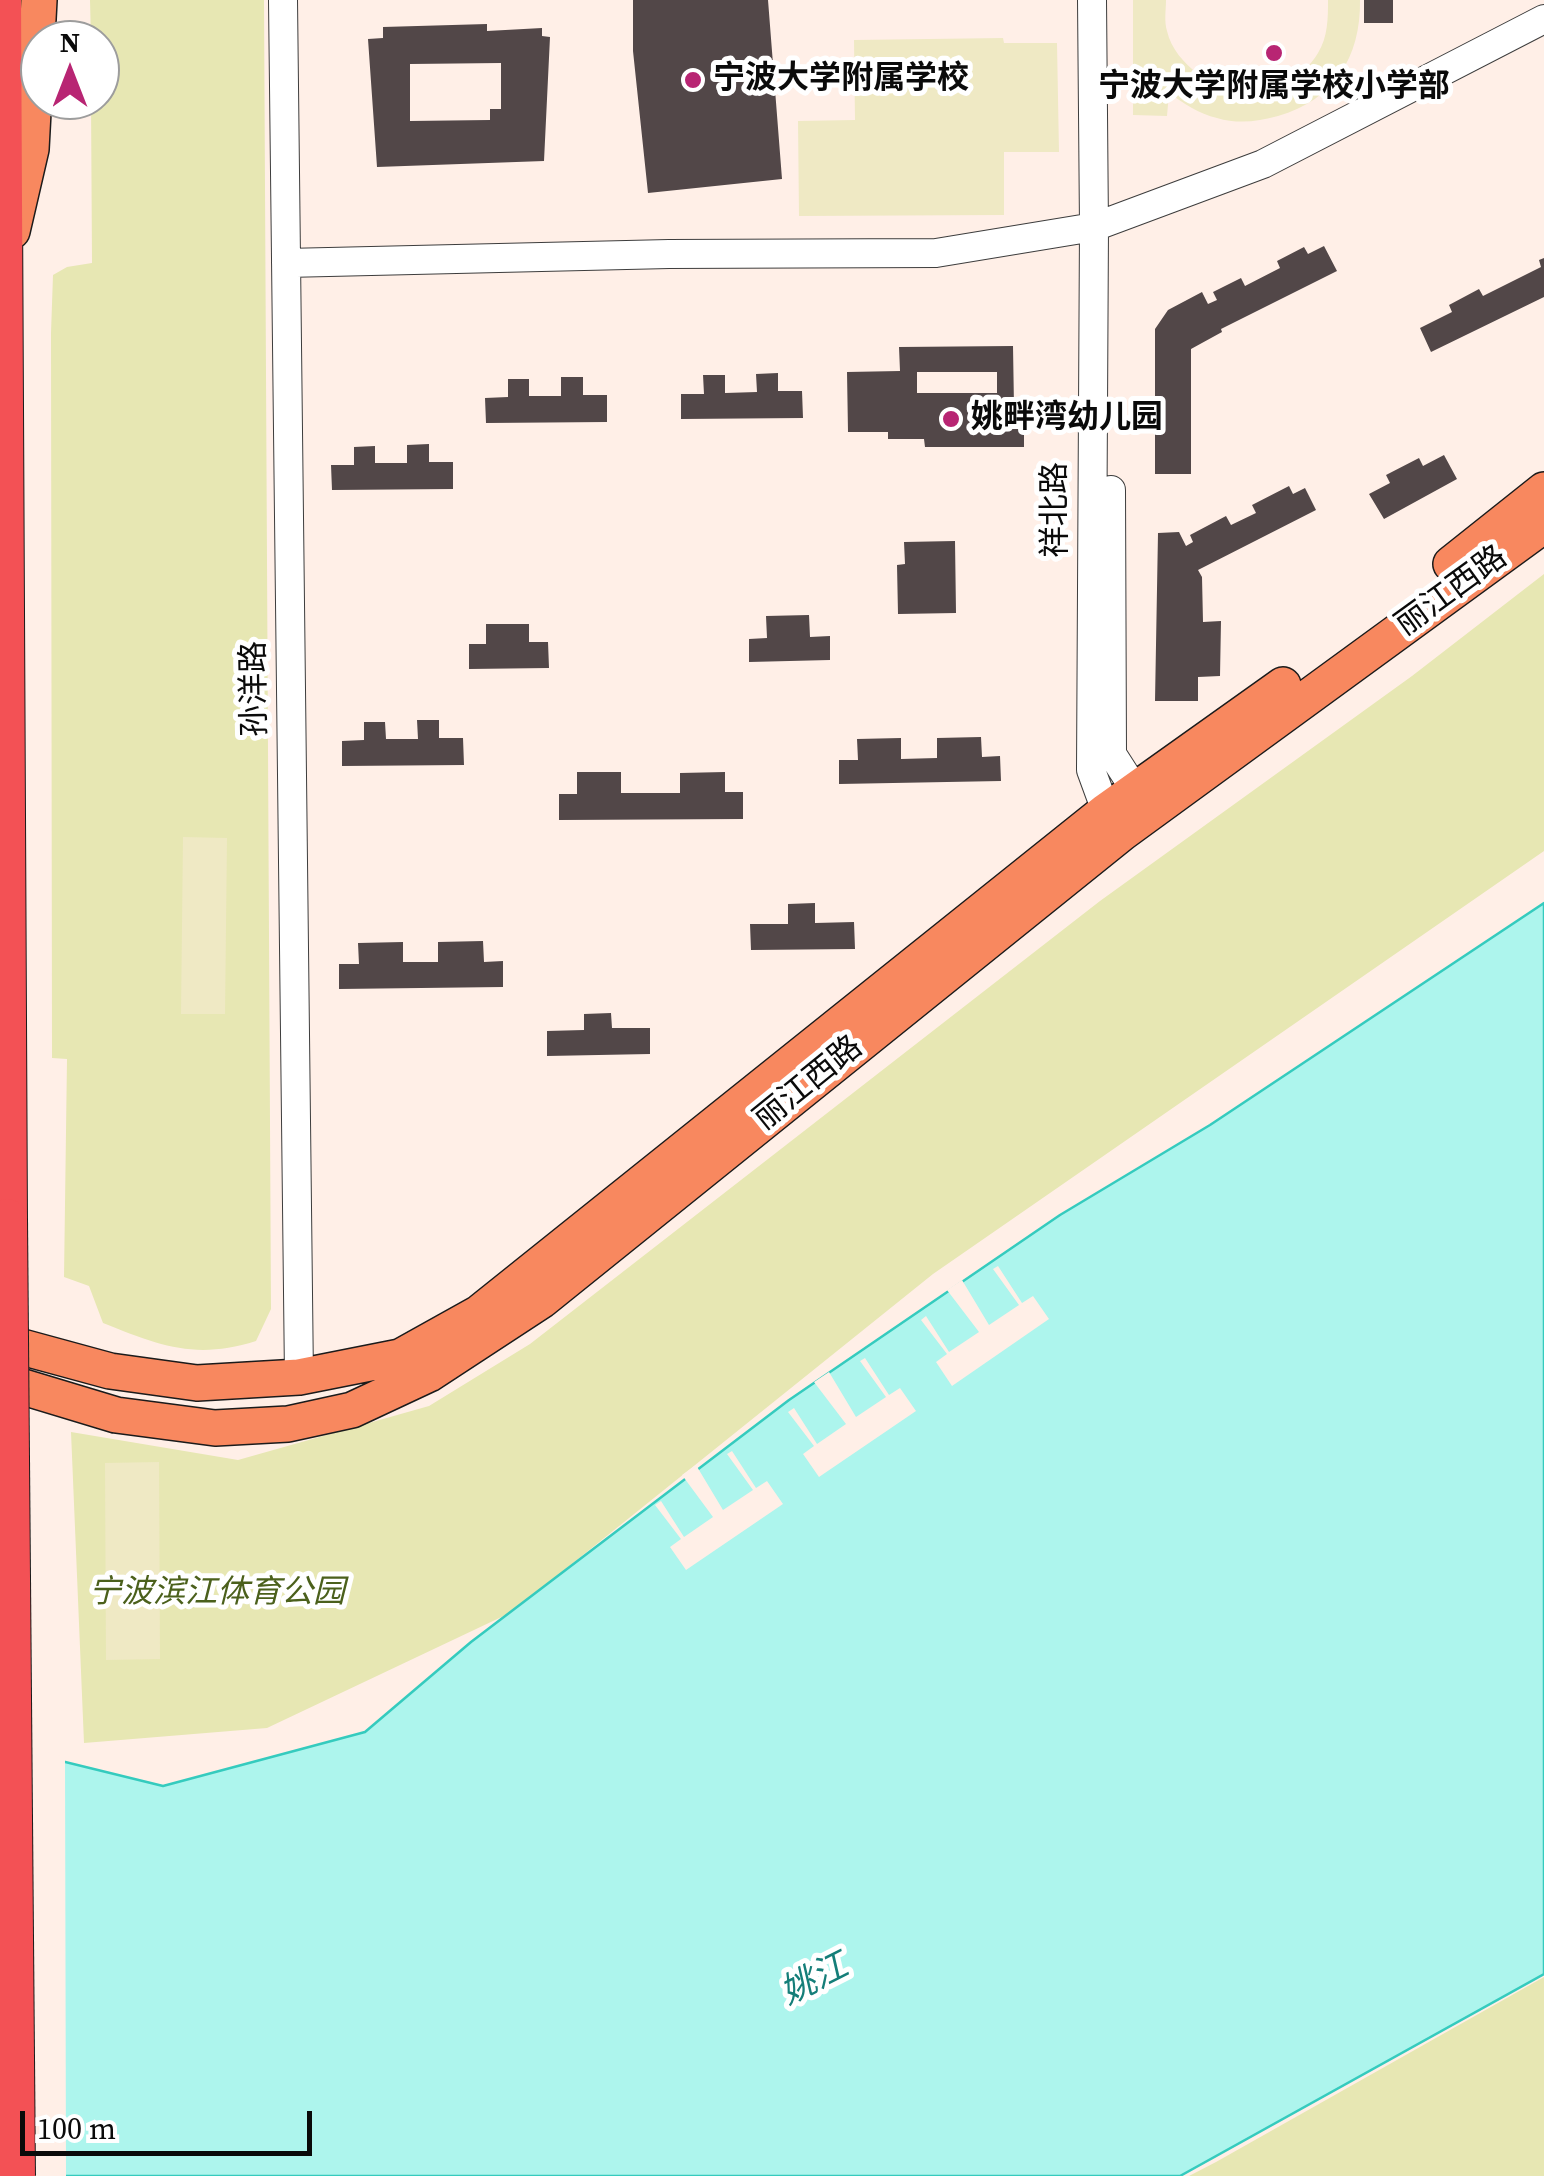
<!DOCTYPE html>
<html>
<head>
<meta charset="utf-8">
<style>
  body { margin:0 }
  #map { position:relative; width:1544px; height:2176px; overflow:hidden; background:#ffefe7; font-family:"Source Serif 4",serif }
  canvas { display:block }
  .north { position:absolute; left:20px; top:20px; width:100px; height:100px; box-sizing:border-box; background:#fff; border:2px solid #9d9d9d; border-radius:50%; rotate:0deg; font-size:28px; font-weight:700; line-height:40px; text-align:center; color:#0a0a0a }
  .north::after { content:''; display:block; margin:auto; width:35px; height:45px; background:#b82573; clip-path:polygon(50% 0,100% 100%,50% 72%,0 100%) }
  .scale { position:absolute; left:20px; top:2111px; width:292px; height:45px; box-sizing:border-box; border:5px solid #0a0a0a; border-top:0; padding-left:12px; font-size:30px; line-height:35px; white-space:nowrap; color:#0a0a0a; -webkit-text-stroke:8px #fff; paint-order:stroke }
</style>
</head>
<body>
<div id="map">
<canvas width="1544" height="2176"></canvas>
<div class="north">N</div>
<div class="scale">100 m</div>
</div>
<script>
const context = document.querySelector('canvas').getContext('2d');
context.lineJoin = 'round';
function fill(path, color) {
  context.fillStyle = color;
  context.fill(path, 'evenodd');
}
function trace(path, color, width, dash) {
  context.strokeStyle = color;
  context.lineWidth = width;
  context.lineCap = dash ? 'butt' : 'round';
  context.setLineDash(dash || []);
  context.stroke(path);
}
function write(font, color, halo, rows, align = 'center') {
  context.font = font + ' "Source Serif 4","Noto Sans SC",serif';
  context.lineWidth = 10;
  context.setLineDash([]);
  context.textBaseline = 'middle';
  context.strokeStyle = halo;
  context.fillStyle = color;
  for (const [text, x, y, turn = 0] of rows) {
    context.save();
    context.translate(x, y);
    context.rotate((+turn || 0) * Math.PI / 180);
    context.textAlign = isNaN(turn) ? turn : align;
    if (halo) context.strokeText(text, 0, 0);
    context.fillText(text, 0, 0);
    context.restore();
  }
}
fill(new Path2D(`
  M 90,0 L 264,0 L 271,1309 L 256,1341 C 196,1360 160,1346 103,1323 L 89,1286 L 64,1277 L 67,1059 L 52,1058 L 51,333 L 53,275 L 67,267 L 92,263 L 91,100 L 100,100 L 100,40 L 91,40 Z
  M 1544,574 L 1544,851 L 933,1274 L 512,1612 L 267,1728 L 84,1743 L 71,1432 L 238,1460 L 429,1406 L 530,1344 L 1100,901 L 1412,676 Z
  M 1544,1977 L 1544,2176 L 1189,2176 L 1216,2162 Z`), '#e7e7b3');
fill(new Path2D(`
  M 1133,0 L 1166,0 C 1166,10 1164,21 1167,31 C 1171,49 1184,63 1198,74 C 1236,104 1292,96 1318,53 C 1328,37 1328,18 1328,0 L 1360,0 C 1361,57 1334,100 1278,116 C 1257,122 1237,124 1217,118 C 1199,114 1183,103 1169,93 L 1167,116 L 1133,115 Z
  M 1003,38 L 1004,43 L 1057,43 L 1059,152 L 1004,152 L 1004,215 L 799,216 L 798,121 L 855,120 L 854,40 Z
  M 183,837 L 227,838 L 225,1014 L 181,1014 Z
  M 159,1462 L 160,1659 L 106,1660 L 105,1463 Z`), '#efe9c4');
const water = new Path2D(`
  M 1544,903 L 1544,1974 L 1180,2176 L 0,2176 L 0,1746 L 163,1786 L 365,1732 L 471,1642 L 789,1400 L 1060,1215 L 1210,1125 Z`);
fill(water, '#adf5ed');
trace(water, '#35cbbe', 2.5);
fill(new Path2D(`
  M 998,1266 L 1022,1303 L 1033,1296 L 1049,1319 L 952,1386 L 936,1362 L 947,1354 L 921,1320 L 926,1316 L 949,1352 L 979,1332 L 947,1290 L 962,1280 L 989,1325 L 1019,1305 L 993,1269 Z
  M 865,1358 L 889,1395 L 900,1388 L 916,1411 L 819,1477 L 803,1454 L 814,1446 L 788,1412 L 794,1408 L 817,1444 L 846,1424 L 814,1382 L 829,1372 L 856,1417 L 886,1397 L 860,1361 Z
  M 732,1451 L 756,1488 L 767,1481 L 783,1504 L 686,1570 L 670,1547 L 681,1539 L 655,1505 L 661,1501 L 684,1537 L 713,1517 L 682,1475 L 696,1465 L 723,1510 L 753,1490 L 727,1454 Z
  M 0,1741 L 65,1757 L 66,2176 L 0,2176 Z`), '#ffefe7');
fill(new Path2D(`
  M 633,0 L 768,0 L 782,179 L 648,193 L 633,51 Z
  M 1364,0 L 1393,0 L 1393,23 L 1364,23 Z
  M 487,24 L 487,31 L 542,28 L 542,36 L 550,37 L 544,161 L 377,167 L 368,39 L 383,38 L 383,27 ZM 501,63 L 501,109 L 490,109 L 490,120 L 410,121 L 410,64 Z
  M 1324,246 L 1337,271 L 1221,329 L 1222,332 L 1191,349 L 1191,474 L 1155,474 L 1155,329 L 1168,310 L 1202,292 L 1208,304 L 1217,300 L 1213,292 L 1241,278 L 1245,286 L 1280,268 L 1277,261 L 1304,247 L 1308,254 Z
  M 1544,258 L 1544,297 L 1431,352 L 1420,328 L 1452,312 L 1449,305 L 1479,289 L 1483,296 L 1541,267 L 1539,260 Z
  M 1013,346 L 1014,407 L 1024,407 L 1024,447 L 925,447 L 924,439 L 888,439 L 888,432 L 848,432 L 847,372 L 900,371 L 899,347 ZM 917,372 L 997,372 L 997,393 L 917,393 Z
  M 778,373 L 778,391 L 802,391 L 803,418 L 681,419 L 681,394 L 704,394 L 703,375 L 725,375 L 725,393 L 757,392 L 756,374 Z
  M 561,377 L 583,377 L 583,395 L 607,395 L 607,422 L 486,423 L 485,398 L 508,397 L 508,379 L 529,379 L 529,396 L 561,396 Z
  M 429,444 L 429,462 L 453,462 L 453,489 L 332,490 L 331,465 L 354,465 L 354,447 L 375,446 L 375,463 L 407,463 L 407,445 Z
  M 1444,455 L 1457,479 L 1384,519 L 1369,494 L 1390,483 L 1386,475 L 1419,458 L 1423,466 Z
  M 1289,486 L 1293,494 L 1305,488 L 1316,510 L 1198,570 L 1202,577 L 1203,622 L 1221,621 L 1220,676 L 1198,677 L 1198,701 L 1155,701 L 1158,533 L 1179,532 L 1186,546 L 1193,542 L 1190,535 L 1226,516 L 1231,525 L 1256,513 L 1252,505 Z
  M 955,541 L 956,613 L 898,614 L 897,565 L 905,564 L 904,542 Z
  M 809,615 L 810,637 L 830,636 L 830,660 L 749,662 L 749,639 L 767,638 L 766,616 Z
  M 486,624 L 529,624 L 529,642 L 548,642 L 549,668 L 469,669 L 469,644 L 486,644 Z
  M 417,720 L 439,720 L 439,738 L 463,738 L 464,765 L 342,766 L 342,741 L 364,740 L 364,722 L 385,722 L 386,739 L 418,739 Z
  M 981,737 L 982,757 L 1000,756 L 1001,781 L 839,784 L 839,760 L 858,760 L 857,739 L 901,738 L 901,759 L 937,758 L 937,738 Z
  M 577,772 L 621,772 L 621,793 L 680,793 L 680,773 L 725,772 L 725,792 L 743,792 L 743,819 L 559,820 L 559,794 L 577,794 Z
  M 815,903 L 815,923 L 854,922 L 855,949 L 751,950 L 750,924 L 788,924 L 788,904 Z
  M 483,941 L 484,962 L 503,961 L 503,987 L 339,989 L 339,964 L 359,964 L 358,943 L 403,942 L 403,962 L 438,962 L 438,942 Z
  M 611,1013 L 612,1028 L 650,1028 L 650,1054 L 547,1056 L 547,1031 L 584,1030 L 584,1014 Z`), '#524748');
const minor = new Path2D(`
  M 283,0 L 299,1377
  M 1092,0 L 1094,227 L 1091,770 L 1106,811 L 1118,827
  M 286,263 L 669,254 L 936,253 L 1094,227 L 1263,164 L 1544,19
  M 1111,490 L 1112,754 L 1146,807`);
const major = new Path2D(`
  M 12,231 L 31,149 L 39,0
  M 1451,564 L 1544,490
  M 0,1341 L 110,1371 L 197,1383 L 299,1377 L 400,1357 L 479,1313 L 1106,811 L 1283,685
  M 0,1380 L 116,1415 L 215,1428 L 288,1424 L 352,1410 L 429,1374 L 542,1300 L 1122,833 L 1544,525`);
const highway = new Path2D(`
  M 1,0 L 7,1219`);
trace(minor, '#3d3d3d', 30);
trace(major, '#1b1b1b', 38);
trace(highway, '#1b1b1b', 42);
trace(minor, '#fff', 28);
trace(major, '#f8885f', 35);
trace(highway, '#f35155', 40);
const highwayBridge = new Path2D(`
  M 7,1219 L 15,2176`);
trace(highwayBridge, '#1b1b1b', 42, []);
trace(highwayBridge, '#f35155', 40);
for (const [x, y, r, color] of [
  [1274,53,10,"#b82573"],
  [693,80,10,"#b82573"],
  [951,419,10,"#b82573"]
]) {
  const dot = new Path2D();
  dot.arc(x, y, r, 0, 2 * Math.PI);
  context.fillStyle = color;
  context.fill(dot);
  trace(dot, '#fff', 4);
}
write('bold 32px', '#0a0a0a', '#fff', [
  ["宁波大学附属学校",713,80],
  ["宁波大学附属学校小学部",1274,88,"center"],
  ["姚畔湾幼儿园",971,419]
], 'left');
write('32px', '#0a0a0a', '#fff', [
  ["祥北路",1057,510,-90],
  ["丽江西路",1452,592,-36],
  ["孙洋路",256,689,-91],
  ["丽江西路",809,1084,-39]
]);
write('italic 32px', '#4b601c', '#fff', [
  ["宁波滨江体育公园",217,1594]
]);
write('italic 35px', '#157e79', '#fff', [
  ["姚江",815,1981,-27]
]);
</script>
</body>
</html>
